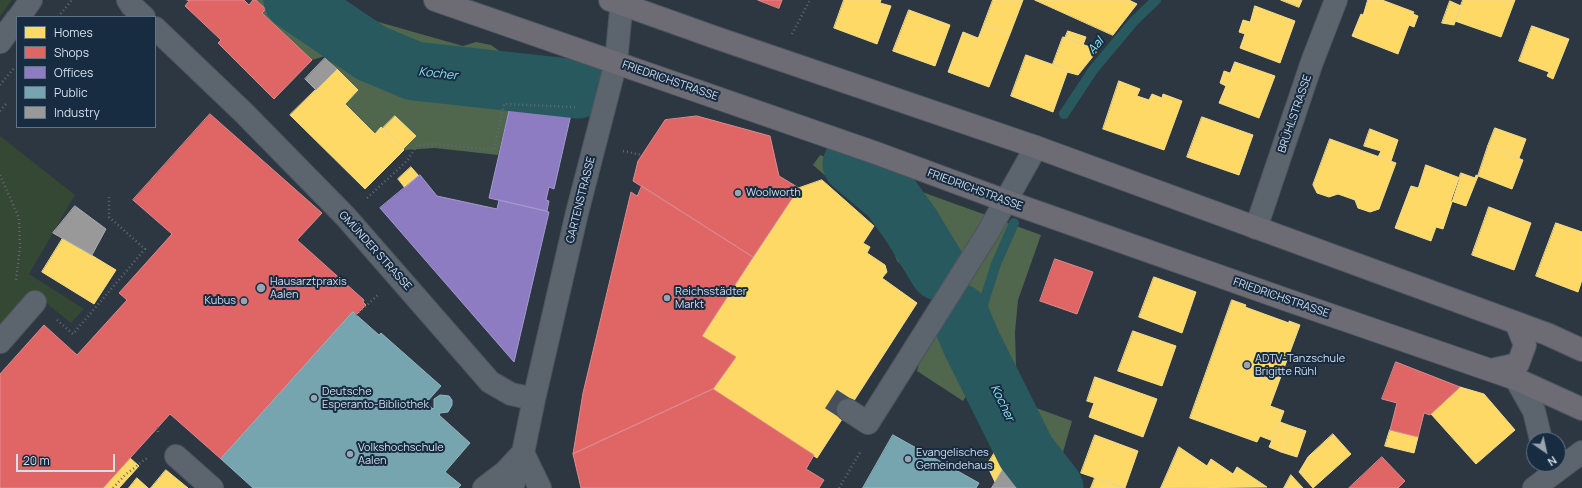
<!DOCTYPE html>
<html>
<head>
<meta charset="utf-8">
<style>
  body { margin:0 }
  #map { position:relative; width:1582px; height:488px; overflow:hidden; background:#2c3742; font-family:Manrope,sans-serif }
  canvas { display:block }
  .legend { position:absolute; left:16px; top:16px; width:140px; height:112px; box-sizing:border-box; background:#182c41; border:1px solid #637486; margin:0; padding:5px 7px; list-style:none; font-size:12px; color:#d3dfed }
  .legend li { display:flex; align-items:center; gap:8px; height:20px }
  .legend b { width:20px; border:1px solid #637486 }
  .north { position:absolute; left:1526px; top:432px; width:40px; height:40px; box-sizing:border-box; background:#182c41; border:1px solid #637486; border-radius:50%; rotate:146deg; font-size:11px; font-weight:700; line-height:16px; text-align:center; color:#d3dfed }
  .north::after { content:''; display:block; margin:auto; width:14px; height:18px; background:#99a4b1; clip-path:polygon(50% 0,100% 100%,50% 72%,0 100%) }
  .scale { position:absolute; left:16px; top:454px; width:99px; height:18px; box-sizing:border-box; border:2px solid #d3dfed; border-top:0; padding-left:5px; font-size:12px; line-height:14px; white-space:nowrap; color:#d3dfed; -webkit-text-stroke:3px #182c41; paint-order:stroke }
</style>
</head>
<body>
<div id="map">
<canvas width="1582" height="488"></canvas>
<ul class="legend">
<li><b style="height:11px;background:#ffd966"></b>Homes</li>
<li><b style="height:11px;background:#e06666"></b>Shops</li>
<li><b style="height:11px;background:#8e7cc3"></b>Offices</li>
<li><b style="height:11px;background:#76a5af"></b>Public</li>
<li><b style="height:11px;background:#999"></b>Industry</li>
</ul>
<div class="north">N</div>
<div class="scale">20 m</div>
</div>
<script>
const context = document.querySelector('canvas').getContext('2d');
context.lineJoin = 'round';
function fill(path, color) {
  context.fillStyle = color;
  context.fill(path, 'evenodd');
}
function trace(path, color, width, dash) {
  context.strokeStyle = color;
  context.lineWidth = width;
  context.lineCap = dash ? 'butt' : 'round';
  context.setLineDash(dash || []);
  context.stroke(path);
}
function write(font, color, halo, rows, align = 'center') {
  context.font = font + ' Manrope,sans-serif';
  context.lineWidth = 4;
  context.setLineDash([]);
  context.textBaseline = 'middle';
  context.strokeStyle = halo;
  context.fillStyle = color;
  for (const [text, x, y, turn = 0] of rows) {
    context.save();
    context.translate(x, y);
    context.rotate((+turn || 0) * Math.PI / 180);
    context.textAlign = isNaN(turn) ? turn : align;
    if (halo) context.strokeText(text, 0, 0);
    context.fillText(text, 0, 0);
    context.restore();
  }
}
fill(new Path2D(`
  M 0,0 L 12,0 L 0,16 Z
  M 0,136 L 75,195 L 29,274 L 84,309 L 71,323 L 34,293 L 0,331 Z`), '#354834');
fill(new Path2D(`
  M 256,0 L 308,0 L 315,4 L 463,46 L 476,42 L 491,45 L 505,55 L 536,64 L 576,90 L 572,110 L 509,111 L 498,155 L 435,148 L 404,150 L 382,127 L 375,134 L 345,104 L 358,90 L 325,56 L 312,60 L 262,13 L 266,8 Z
  M 820,155 L 1041,235 L 1018,300 L 1015,332 L 1017,401 L 1072,421 L 1059,466 L 1073,488 L 1035,488 L 1003,439 L 976,380 L 963,401 L 917,371 L 947,266 L 935,245 L 911,274 L 897,261 L 886,229 L 813,165 Z`), '#50674e');
const homes = new Path2D(`
  M 844,0 L 881,0 L 880,3 L 891,6 L 877,44 L 834,28 Z
  M 993,0 L 1023,0 L 1010,34 L 984,24 Z
  M 1035,0 L 1129,0 L 1137,4 L 1113,35 Z
  M 1281,0 L 1302,0 L 1299,7 Z
  M 1368,0 L 1382,0 L 1414,12 L 1413,14 L 1418,16 L 1414,27 L 1409,25 L 1398,54 L 1352,36 L 1361,14 L 1363,15 Z
  M 1463,0 L 1515,0 L 1501,37 L 1455,21 Z
  M 1450,1 L 1461,6 L 1454,25 L 1442,23 Z
  M 1255,6 L 1295,21 L 1280,63 L 1240,48 L 1245,34 L 1239,32 L 1243,20 L 1250,22 Z
  M 909,10 L 950,25 L 935,66 L 893,51 Z
  M 984,24 L 1010,34 L 989,87 L 948,72 L 963,32 L 978,38 Z
  M 1532,26 L 1569,39 L 1553,79 L 1547,76 L 1549,72 L 1519,61 Z
  M 1068,31 L 1086,37 L 1083,45 L 1065,38 Z
  M 1063,37 L 1098,50 L 1078,75 L 1067,72 L 1068,70 L 1053,64 Z
  M 1026,55 L 1068,70 L 1053,112 L 1011,96 Z
  M 1235,62 L 1275,76 L 1259,118 L 1219,103 L 1226,86 L 1220,83 L 1224,71 L 1230,73 Z
  M 337,69 L 358,90 L 345,104 L 375,134 L 381,127 L 404,150 L 365,189 L 290,115 Z
  M 1119,81 L 1140,89 L 1137,96 L 1149,100 L 1152,94 L 1162,98 L 1163,94 L 1182,101 L 1164,150 L 1103,129 Z
  M 395,116 L 416,136 L 403,149 L 383,128 Z
  M 1202,117 L 1253,135 L 1239,175 L 1187,157 Z
  M 1495,128 L 1526,139 L 1519,158 L 1488,146 Z
  M 1370,129 L 1398,140 L 1391,161 L 1378,157 L 1381,151 L 1364,146 Z
  M 1330,139 L 1396,163 L 1379,209 L 1370,212 L 1358,208 L 1355,200 L 1338,194 L 1329,197 L 1317,193 L 1313,185 Z
  M 1488,146 L 1523,160 L 1512,189 L 1478,176 Z
  M 1426,165 L 1460,178 L 1443,229 L 1436,227 L 1431,241 L 1395,228 L 1411,186 L 1418,188 Z
  M 411,167 L 419,176 L 405,188 L 398,179 Z
  M 1461,173 L 1475,178 L 1476,175 L 1478,176 L 1466,206 L 1451,201 Z
  M 822,180 L 874,226 L 863,243 L 870,247 L 867,253 L 885,265 L 887,272 L 882,278 L 917,303 L 817,458 L 713,389 L 736,357 L 702,336 L 799,188 Z
  M 1489,207 L 1531,223 L 1514,270 L 1472,255 Z
  M 1556,223 L 1582,232 L 1582,280 L 1578,292 L 1536,276 Z
  M 63,238 L 116,270 L 94,304 L 42,272 Z
  M 1154,277 L 1196,292 L 1182,333 L 1139,317 Z
  M 1232,300 L 1246,305 L 1245,307 L 1289,323 L 1289,321 L 1300,325 L 1270,406 L 1284,411 L 1273,441 L 1260,436 L 1257,442 L 1190,418 Z
  M 1133,331 L 1176,346 L 1162,386 L 1118,371 Z
  M 1095,377 L 1157,399 L 1143,437 L 1089,417 L 1094,403 L 1087,401 Z
  M 1460,387 L 1484,394 L 1515,430 L 1476,464 L 1431,414 Z
  M 1280,422 L 1291,426 L 1281,452 L 1269,447 L 1272,440 L 1273,441 Z
  M 1291,426 L 1306,431 L 1297,457 L 1281,452 Z
  M 1390,430 L 1418,437 L 1414,453 L 1385,446 Z
  M 1333,434 L 1351,454 L 1313,488 L 1299,472 L 1308,457 Z
  M 1095,435 L 1138,451 L 1125,488 L 1081,473 Z
  M 1003,439 L 1012,454 L 995,482 L 987,465 Z
  M 1179,447 L 1207,466 L 1211,459 L 1233,474 L 1237,467 L 1267,487 L 1161,488 Z
  M 130,458 L 139,466 L 119,488 L 103,488 Z
  M 166,470 L 188,488 L 151,488 Z
  M 1291,475 L 1303,488 L 1284,488 Z
  M 137,478 L 148,488 L 129,488 Z
  M 1095,478 L 1123,488 L 1091,488 Z`);
fill(homes, '#ffd966');
trace(homes, '#f2db8e', 1);
const shops = new Path2D(`
  M 187,0 L 244,0 L 249,5 L 253,0 L 256,0 L 266,9 L 262,13 L 312,60 L 274,99 L 218,43 L 221,40 L 185,6 L 189,1 Z
  M 758,0 L 782,0 L 779,8 Z
  M 210,114 L 322,213 L 297,240 L 364,300 L 363,302 L 366,305 L 356,315 L 353,312 L 221,459 L 170,414 L 103,488 L 0,488 L 0,374 L 44,325 L 77,355 L 127,300 L 119,293 L 172,234 L 133,200 Z
  M 697,116 L 770,136 L 779,176 L 799,188 L 753,257 L 633,181 L 638,161 L 665,120 Z
  M 642,186 L 753,257 L 702,336 L 736,357 L 713,389 L 573,454 L 583,393 L 631,192 L 637,196 Z
  M 1055,259 L 1093,272 L 1077,314 L 1040,301 Z
  M 1396,362 L 1460,387 L 1431,414 L 1430,415 L 1424,413 L 1418,437 L 1390,430 L 1397,403 L 1382,399 Z
  M 713,389 L 814,455 L 806,469 L 824,480 L 819,488 L 581,488 L 573,454 Z
  M 1382,457 L 1405,481 L 1398,488 L 1349,488 Z`);
fill(shops, '#e06666');
trace(shops, '#dc8a8e', 1);
const offices = new Path2D(`
  M 572,110 L 554,189 L 549,187 L 546,200 L 549,201 L 547,211 L 489,198 L 509,111 Z
  M 420,175 L 437,196 L 497,209 L 499,200 L 549,212 L 514,362 L 380,208 Z`);
fill(offices, '#8e7cc3');
trace(offices, '#a39ad0', 1);
const public = new Path2D(`
  M 353,312 L 379,335 L 381,333 L 441,386 L 426,403 L 433,409 L 434,408 L 434,399 L 440,395 L 449,396 L 452,400 L 452,405 L 448,412 L 440,413 L 439,415 L 470,443 L 445,472 L 461,485 L 458,488 L 253,488 L 221,459 Z
  M 893,435 L 979,483 L 976,488 L 863,488 Z`);
fill(public, '#76a5af');
trace(public, '#92b6c2', 1);
const industry = new Path2D(`
  M 325,58 L 337,69 L 316,90 L 305,79 Z
  M 75,206 L 106,229 L 92,255 L 53,233 Z
  M 1012,454 L 1034,487 L 1032,488 L 992,488 Z`);
fill(industry, '#999');
trace(industry, '#aaaeb2', 1);
trace(new Path2D(`
  M 1064,114 L 1093,70 L 1134,21 L 1156,0
  M 971,342 L 996,264 L 1014,223`), '#28595f', 10);
trace(new Path2D(`
  M 293,0 L 371,53 L 414,71 L 578,89
  M 852,164 L 890,196 L 911,225 L 939,271
  M 959,313 L 971,342 L 1026,452 L 1054,488`), '#28595f', 59);
trace(new Path2D(`
  M 831,399 L 848,410`), '#45505c', 22, [22, 11]);
const minor = new Path2D(`
  M 128,0 L 132,6 L 144,17
  M 19,17 L 31,0
  M 155,28 L 244,113 L 346,217 L 490,382 L 511,394 L 534,399
  M 0,42 L 17,19
  M 1256,228 L 1312,62 L 1336,0
  M 0,342 L 35,302
  M 1516,379 L 1534,411 L 1541,440
  M 848,410 L 868,423 L 987,234 L 1036,147
  M 523,453 L 540,488
  M 176,456 L 212,488
  M 484,488 L 505,472 L 520,456
  M 512,488 L 523,453 L 534,399 L 577,213 L 616,62 L 622,0
  M 1534,488 L 1582,452`);
const major = new Path2D(`
  M 435,0 L 876,153 L 1006,201 L 1290,301 L 1516,379 L 1582,409
  M 610,0 L 714,37 L 1036,147 L 1547,334 L 1582,350
  M 1491,370 L 1518,364 L 1525,345 L 1516,323`);
trace(minor, '#4b555f', 24);
trace(major, '#4b555f', 24);
trace(new Path2D(`
  M 58,17 L 72,0
  M 792,34 L 810,0
  M 0,85 L 15,67
  M 0,111 L 6,104
  M 623,151 L 642,155
  M 0,175 L 19,218 L 20,247 L 16,280
  M 367,198 L 407,161 L 417,145 L 436,144 L 494,150 L 504,104 L 575,107
  M 356,315 L 378,295
  M 57,320 L 73,334 L 145,249 L 109,217 L 109,197
  M 158,427 L 158,434
  M 113,488 L 125,475 L 147,458
  M 839,488 L 861,451`), '#626a72', 2.5, [1, 3]);
trace(minor, '#5c646d', 22);
trace(major, '#6d6c74', 22);
for (const [x, y, r, color] of [
  [738,193,4,"#99a4b1"],
  [261,288,5,"#99a4b1"],
  [667,298,4,"#99a4b1"],
  [244,301,4,"#99a4b1"],
  [1247,365,4,"#99a4b1"],
  [314,398,4,"#99a4b1"],
  [350,454,4,"#99a4b1"],
  [908,459,4,"#99a4b1"]
]) {
  const dot = new Path2D();
  dot.arc(x, y, r, 0, 2 * Math.PI);
  context.fillStyle = color;
  context.fill(dot);
  trace(dot, '#182c41', 1.5);
}
write('11px', '#d3dfed', '#182c41', [
  ["FRIEDRICHSTRASSE",670,81,19],
  ["BRÜHLSTRASSE",1295,114,-71],
  ["FRIEDRICHSTRASSE",975,190,20],
  ["GARTENSTRASSE",581,200,-76],
  ["GMÜNDER STRASSE",375,251,48],
  ["FRIEDRICHSTRASSE",1281,298,19]
]);
write('11px', '#d3dfed', '#182c41', [
  ["Woolworth",746,193],
  ["Hausarztpraxis",270,282],
  ["Aalen",270,295],
  ["Reichsstädter",675,292],
  ["Markt",675,305],
  ["Kubus",236,301,"right"],
  ["ADTV-Tanzschule",1255,359],
  ["Brigitte Rühl",1255,372],
  ["Deutsche",322,392],
  ["Esperanto-Bibliothek",322,405],
  ["Volkshochschule",358,448],
  ["Aalen",358,461],
  ["Evangelisches",916,453],
  ["Gemeindehaus",916,466]
], 'left');
write('italic 12px', '#8ce5f0', '#182c41', [
  ["Aal",1096,46,-50],
  ["Kocher",438,74,6],
  ["Kocher",1002,403,64]
]);
</script>
</body>
</html>
